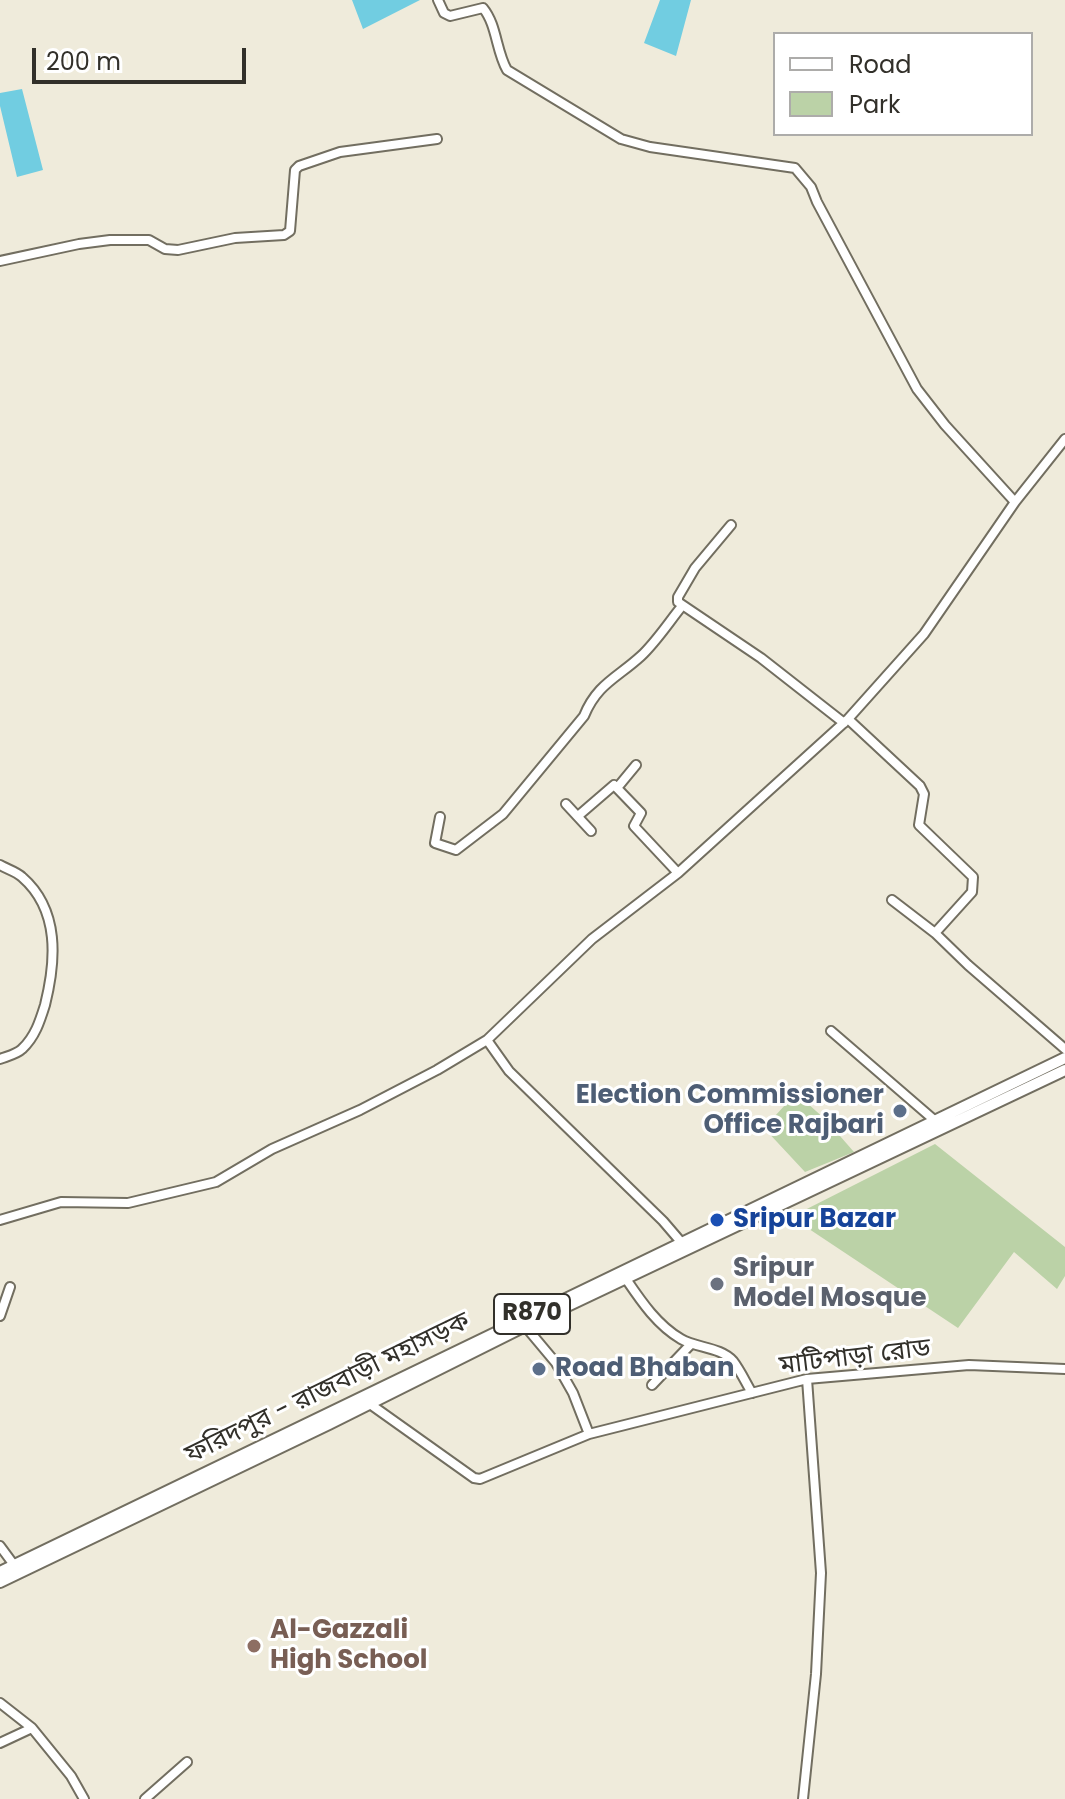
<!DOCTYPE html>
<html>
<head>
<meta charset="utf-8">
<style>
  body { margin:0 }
  #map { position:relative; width:1065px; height:1799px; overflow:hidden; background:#efebdb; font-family:Poppins,sans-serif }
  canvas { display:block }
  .legend { position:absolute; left:773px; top:32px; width:260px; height:104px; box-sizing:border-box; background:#fff; border:2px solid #adacaa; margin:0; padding:10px 14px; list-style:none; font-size:24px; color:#32302a }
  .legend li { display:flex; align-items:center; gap:16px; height:40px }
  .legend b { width:40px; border:2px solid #adacaa }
  .scale { position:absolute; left:32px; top:48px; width:214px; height:36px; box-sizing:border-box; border:4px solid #32302a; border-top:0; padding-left:10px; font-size:24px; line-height:28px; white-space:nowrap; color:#32302a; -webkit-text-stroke:6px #fff; paint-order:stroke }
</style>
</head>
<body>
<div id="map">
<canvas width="1065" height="1799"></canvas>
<ul class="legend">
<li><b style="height:10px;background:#fff"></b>Road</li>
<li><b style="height:22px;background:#bbd2a7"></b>Park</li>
</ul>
<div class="scale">200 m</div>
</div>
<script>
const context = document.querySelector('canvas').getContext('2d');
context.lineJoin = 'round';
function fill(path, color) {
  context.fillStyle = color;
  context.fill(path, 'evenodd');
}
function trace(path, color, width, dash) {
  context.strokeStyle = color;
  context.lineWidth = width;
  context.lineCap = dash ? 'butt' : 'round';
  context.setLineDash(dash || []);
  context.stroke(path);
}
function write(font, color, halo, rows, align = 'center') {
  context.font = font + ' Poppins,"Noto Sans Bengali",sans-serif';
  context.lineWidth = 6;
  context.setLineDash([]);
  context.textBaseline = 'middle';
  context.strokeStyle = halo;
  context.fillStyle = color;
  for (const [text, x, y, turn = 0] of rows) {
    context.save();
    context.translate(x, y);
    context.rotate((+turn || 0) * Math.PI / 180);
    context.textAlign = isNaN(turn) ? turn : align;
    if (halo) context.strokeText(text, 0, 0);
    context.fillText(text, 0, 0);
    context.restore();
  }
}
fill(new Path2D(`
  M 796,1093 L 826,1120 L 854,1152 L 805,1172 L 764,1128 Z
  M 935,1144 L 1065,1247 L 1065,1276 L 1057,1289 L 1014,1252 L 958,1328 L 791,1217 Z`), '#bbd2a7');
fill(new Path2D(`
  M 352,0 L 420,0 L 363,29 Z
  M 660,0 L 691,0 L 676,56 L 644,43 Z
  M 22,89 L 43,170 L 17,177 L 0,106 L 0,93 Z`), '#71cde1');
const minor = new Path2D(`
  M 438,0 L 444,13 L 450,16 L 483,8 C 497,25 496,51 507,70 L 621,139 L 650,147 L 795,168 L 811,187 L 817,202 L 917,389 L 945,425 L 1015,502
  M 0,261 L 79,244 L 110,240 L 149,240 L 165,249 L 178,250 L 235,238 L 284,235 L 290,231 L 295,170 L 299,166 L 340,152 L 437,139
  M 731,525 L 695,568 L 678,597 L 678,602 L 761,658 L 844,723
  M 848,719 L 920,786 L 924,794 L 919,825 L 973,877 L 972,892 L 935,933 L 968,965 L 1065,1049
  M 617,788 L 636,765
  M 566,804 L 591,831
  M 578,816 L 614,785 L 641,813 L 634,826 L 678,873
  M 440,817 L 435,843 L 456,850 L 503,814 L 584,716 C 597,684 617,678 641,656 C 656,642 669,622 682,606
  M 0,865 C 7,869 17,872 22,877 C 60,910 56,961 45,1005 C 40,1021 35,1037 22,1049 C 17,1054 8,1056 0,1059
  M 892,900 L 935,933
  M 831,1031 L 933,1119
  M 487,1040 L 509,1071 L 663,1221 L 681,1242
  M 0,1220 L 61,1202 L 128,1203 L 216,1182 L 272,1149 L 360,1110 L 437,1070 L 487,1040 L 592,939 L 678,873 L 848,719 L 924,634 L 1015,502 L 1065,439
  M 626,1279 C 641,1301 657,1325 681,1339 C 696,1348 721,1347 733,1361 C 740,1370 746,1383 752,1393
  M 0,1316 L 10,1287
  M 525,1326 L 556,1363 L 573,1393 L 589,1434 L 807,1379 L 969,1365 L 1065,1369
  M 652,1385 L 691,1344
  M 370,1404 L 474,1478 L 480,1479 L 589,1434
  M 0,1546 L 14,1565
  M 0,1703 L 32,1728 L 0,1743
  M 32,1728 L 71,1776 L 84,1799
  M 145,1799 L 187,1762
  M 803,1799 L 816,1674 L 821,1573 L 807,1379`);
const major = new Path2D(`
  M 0,1572 L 1065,1058
  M 0,1582 L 329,1424 L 525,1326 L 1065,1070`);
trace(minor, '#726e60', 12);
trace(major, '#726e60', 14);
trace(minor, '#fff', 8);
trace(major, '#fff', 10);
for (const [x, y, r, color] of [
  [900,1111,8,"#5c6f8a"],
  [717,1220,8,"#1a4fb4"],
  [717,1284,8,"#6b7280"],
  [539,1369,8,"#5c6f8a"],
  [254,1646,8,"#8d6e63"]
]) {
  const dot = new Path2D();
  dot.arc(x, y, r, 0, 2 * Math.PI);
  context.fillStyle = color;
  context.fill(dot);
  trace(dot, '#fff', 3);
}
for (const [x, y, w] of [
  [532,1314,76]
]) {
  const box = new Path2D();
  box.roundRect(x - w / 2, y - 20, w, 40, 6);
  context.fillStyle = '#fff';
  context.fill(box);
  trace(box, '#32302a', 2);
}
write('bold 24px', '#32302a', null, [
  ["R870",532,1314]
]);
write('bold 26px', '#4e5e75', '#fff', [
  ["Election Commissioner",884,1096],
  ["Office Rajbari",884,1126],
  ["Road Bhaban",555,1369,"left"]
], 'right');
write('bold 26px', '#164399', '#fff', [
  ["Sripur Bazar",733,1220]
], 'left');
write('bold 26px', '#5b616d', '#fff', [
  ["Sripur",733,1269],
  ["Model Mosque",733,1299]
], 'left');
write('26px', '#32302a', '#fff', [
  ["মাটিপাড়া রোড",855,1358,-7],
  ["ফরিদপুর - রাজবাড়ী মহাসড়ক",328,1389,-26]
]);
write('bold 26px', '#785e54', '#fff', [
  ["Al-Gazzali",270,1631],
  ["High School",270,1661]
], 'left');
</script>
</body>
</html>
